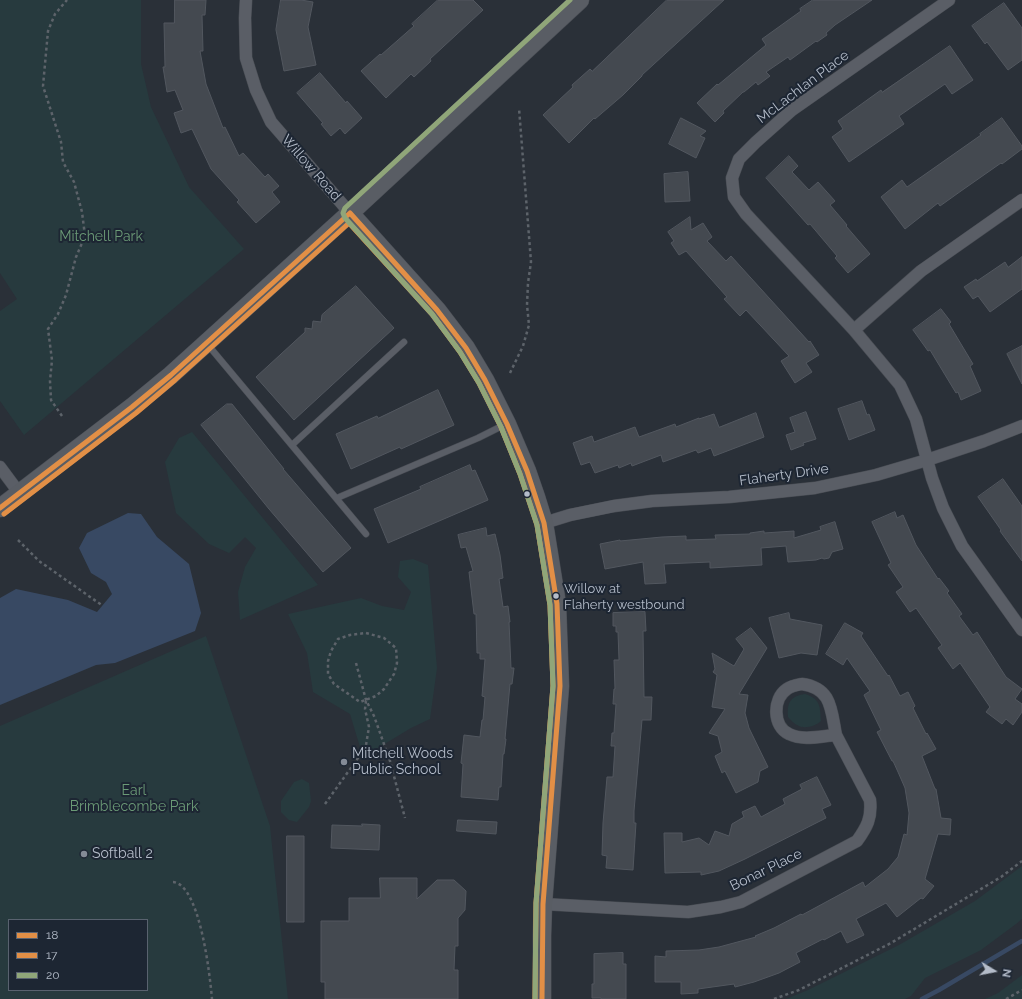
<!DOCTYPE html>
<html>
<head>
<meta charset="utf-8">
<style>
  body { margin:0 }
  #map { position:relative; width:1022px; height:999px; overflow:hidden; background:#2a3038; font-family:Raleway,sans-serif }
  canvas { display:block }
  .legend { position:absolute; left:8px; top:919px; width:140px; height:72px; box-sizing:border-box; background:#1d2633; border:1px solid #59626f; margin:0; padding:5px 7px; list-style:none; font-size:12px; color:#b4bcc9 }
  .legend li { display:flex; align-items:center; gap:8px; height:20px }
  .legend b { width:20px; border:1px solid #59626f }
  .north { position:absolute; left:974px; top:951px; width:40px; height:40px; -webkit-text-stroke:3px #1d2633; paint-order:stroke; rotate:100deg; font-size:11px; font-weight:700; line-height:16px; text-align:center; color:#b4bcc9 }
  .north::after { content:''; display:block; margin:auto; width:14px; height:18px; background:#b4bcc9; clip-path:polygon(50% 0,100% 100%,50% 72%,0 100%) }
</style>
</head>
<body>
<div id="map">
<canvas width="1022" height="999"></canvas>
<ul class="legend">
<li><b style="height:5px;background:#e28f46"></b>18</li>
<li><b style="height:5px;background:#e28f46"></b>17</li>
<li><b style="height:5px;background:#90a679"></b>20</li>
</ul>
<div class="north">N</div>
</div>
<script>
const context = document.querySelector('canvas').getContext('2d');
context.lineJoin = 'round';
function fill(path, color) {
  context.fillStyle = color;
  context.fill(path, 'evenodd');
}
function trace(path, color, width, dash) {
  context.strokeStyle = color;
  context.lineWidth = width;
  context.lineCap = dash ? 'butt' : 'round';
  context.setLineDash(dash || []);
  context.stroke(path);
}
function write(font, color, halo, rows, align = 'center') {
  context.font = font + ' Raleway,sans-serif';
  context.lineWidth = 4;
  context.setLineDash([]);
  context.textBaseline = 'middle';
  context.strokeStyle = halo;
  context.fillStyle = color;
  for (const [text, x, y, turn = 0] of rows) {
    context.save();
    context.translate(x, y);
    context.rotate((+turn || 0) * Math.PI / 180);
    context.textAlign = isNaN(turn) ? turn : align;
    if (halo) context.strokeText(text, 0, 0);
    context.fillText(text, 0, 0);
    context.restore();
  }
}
fill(new Path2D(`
  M 0,0 L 141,0 L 141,64 L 151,107 L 189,187 L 244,249 L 24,435 L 0,401 L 0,311 L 17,299 L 0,273 Z
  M 192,432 L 318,585 L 240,620 L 238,592 L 245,567 L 256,548 L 245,537 L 229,553 L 209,544 L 176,513 L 165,462 L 179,438 Z
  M 413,559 L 428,565 L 437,668 L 430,719 L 411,728 L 363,757 L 350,714 L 313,692 L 307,653 L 288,614 L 361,598 L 382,606 L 404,610 L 411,592 L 398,577 L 400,561 Z
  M 206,636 L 270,826 L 288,999 L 0,999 L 0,726 ZM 9,920 L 147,920 L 147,990 L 9,990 Z
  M 805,694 C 821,699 820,707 821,721 C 816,726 805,729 799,726 C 794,724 791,720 788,717 C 787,703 790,696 805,694 Z
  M 302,779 L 309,783 L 311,801 L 309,807 L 297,822 L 289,820 L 281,812 L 281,801 L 294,782 Z
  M 1022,866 L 1022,919 L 1016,924 L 981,950 L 925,978 L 911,996 L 905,999 L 786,999 L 808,990 L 899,945 L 975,901 Z
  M 1022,975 L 1022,999 L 985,999 L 998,993 Z`), '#273a3e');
fill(new Path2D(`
  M 128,513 L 141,514 L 157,537 L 189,564 L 201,613 L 195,631 L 115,663 L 96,665 L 0,705 L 0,598 L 16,589 L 68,600 L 97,612 L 112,594 L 106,582 L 91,573 L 79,548 L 87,533 Z`), '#384963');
trace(new Path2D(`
  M 922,999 L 939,990 L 1022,941`), '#384963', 4.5);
const building = new Path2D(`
  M 175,0 L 206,0 L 205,15 L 202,15 L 203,51 L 200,51 L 206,84 L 223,128 L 225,127 L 239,156 L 243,153 L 265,177 L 268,174 L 279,186 L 272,192 L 280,202 L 256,223 L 237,202 L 239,200 L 211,169 L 192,129 L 181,133 L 174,113 L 183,110 L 175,90 L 167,92 L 163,67 L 165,67 L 164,23 L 174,23 Z
  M 281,0 L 301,0 L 313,2 L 308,27 L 316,65 L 284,71 L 276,30 Z
  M 438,0 L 473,0 L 483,10 L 430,59 L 431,61 L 414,77 L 411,74 L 386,98 L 361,71 L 380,54 L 381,55 L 414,26 L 412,24 Z
  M 667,0 L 724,0 L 642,75 L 642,76 L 623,95 L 595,119 L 594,118 L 569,143 L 543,115 L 573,87 L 572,85 L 590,69 L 592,71 Z
  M 813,0 L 872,0 L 835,25 L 826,33 L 827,35 L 817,42 L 816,41 L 790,60 L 788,57 L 766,72 L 770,76 L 758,85 L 756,82 L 744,92 L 743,92 L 723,111 L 724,113 L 715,122 L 697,103 L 717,84 L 718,85 L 766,45 L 762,39 L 801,11 L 800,9 Z
  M 1004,3 L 1022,28 L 1022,60 L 1008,70 L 987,42 L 985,44 L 972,26 Z
  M 950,46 L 973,80 L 952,94 L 945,84 L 899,116 L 904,124 L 849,162 L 832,137 L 843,129 L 838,121 L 881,90 L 882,92 Z
  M 320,73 L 346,103 L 347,101 L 362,118 L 345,134 L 340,128 L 331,136 L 321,124 L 323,123 L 297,93 Z
  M 681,118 L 706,131 L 700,136 L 705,138 L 696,158 L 669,144 Z
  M 1002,118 L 1022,146 L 1022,149 L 1002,164 L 1001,163 L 961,191 L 940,206 L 938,203 L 905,229 L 881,197 L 902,180 L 907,187 L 981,135 L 980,134 Z
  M 789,156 L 798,166 L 792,172 L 809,190 L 818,182 L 835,201 L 830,205 L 847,225 L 846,226 L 870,254 L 848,273 L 835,258 L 837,256 L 810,224 L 808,225 L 766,178 Z
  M 688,172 L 690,201 L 665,202 L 664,174 Z
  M 690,217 L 691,230 L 703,223 L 712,237 L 707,241 L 726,261 L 731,256 L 809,342 L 810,341 L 819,355 L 806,363 L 812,372 L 795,383 L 781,361 L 789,356 L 746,310 L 740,316 L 724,299 L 727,297 L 686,251 L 679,255 L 671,243 L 674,241 L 668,232 Z
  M 1022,257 L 1022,289 L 990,312 L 978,296 L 973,299 L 964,287 L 976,279 L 977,281 L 1005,262 L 1008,267 Z
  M 356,286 L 394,328 L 294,420 L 256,377 L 305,332 L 305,328 L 312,329 L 313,321 L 321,322 L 322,315 Z
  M 941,309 L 951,322 L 949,324 L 973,364 L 970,366 L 981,391 L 961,400 L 958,392 L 956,393 L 930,350 L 928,351 L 913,330 Z
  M 1022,346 L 1022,384 L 1007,354 Z
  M 438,390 L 454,425 L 401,449 L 400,447 L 351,469 L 336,434 L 377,416 L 378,418 Z
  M 862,401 L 867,415 L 869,414 L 875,430 L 849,440 L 838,409 Z
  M 227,404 L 232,404 L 284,469 L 283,469 L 351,548 L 323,572 L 269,509 L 201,425 Z
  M 806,412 L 816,439 L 803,443 L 804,445 L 791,450 L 786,435 L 795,432 L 790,418 Z
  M 756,413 L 764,437 L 714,456 L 711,448 L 698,453 L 696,450 L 663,462 L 661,455 L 632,466 L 631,463 L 619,468 L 618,465 L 595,473 L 590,462 L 581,465 L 573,443 L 592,436 L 594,442 L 635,427 L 639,437 L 675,424 L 676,427 L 699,418 L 699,419 L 714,414 L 719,427 Z
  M 470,465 L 472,471 L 475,470 L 488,500 L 388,543 L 374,509 L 421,489 L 420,487 Z
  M 1003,479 L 1022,506 L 1022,561 L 1000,531 L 1001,530 L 978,497 Z
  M 895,512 L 897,518 L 903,515 L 916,545 L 938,579 L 939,578 L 949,591 L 947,593 L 962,614 L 959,616 L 973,635 L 977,632 L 1006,677 L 1022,689 L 1015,699 L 1022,704 L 1022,712 L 1013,725 L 1006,719 L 1002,724 L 986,712 L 990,707 L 960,663 L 953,669 L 938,648 L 942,645 L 916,608 L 910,612 L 896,592 L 903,587 L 888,565 L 891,563 L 872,522 Z
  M 835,522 L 843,549 L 832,552 L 829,558 L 824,559 L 822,558 L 816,560 L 788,562 L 786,546 L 761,548 L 762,565 L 710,568 L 710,562 L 664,564 L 666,583 L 645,584 L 643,562 L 605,569 L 600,544 L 620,540 L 620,541 L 662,537 L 686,536 L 686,540 L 716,539 L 715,535 L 750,534 L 750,533 L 764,531 L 764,533 L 794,531 L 794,538 L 821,530 L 820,527 Z
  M 486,528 L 487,536 L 495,534 L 500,555 L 503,578 L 499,579 L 503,607 L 508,606 L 510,622 L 509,622 L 511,668 L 514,668 L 512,684 L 510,684 L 505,739 L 506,739 L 504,754 L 503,754 L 501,787 L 499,787 L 498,800 L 461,797 L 463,764 L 461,763 L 464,735 L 480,737 L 482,720 L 483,720 L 485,697 L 482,696 L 485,659 L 480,659 L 480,653 L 477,653 L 476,614 L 474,614 L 469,572 L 473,571 L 466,547 L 461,548 L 458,535 Z
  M 645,612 L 646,631 L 643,631 L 644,697 L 652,697 L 651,720 L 642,720 L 634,811 L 634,823 L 636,823 L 633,870 L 606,868 L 607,856 L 602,855 L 603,823 L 607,777 L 613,777 L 615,746 L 611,746 L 612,733 L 614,733 L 616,704 L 613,704 L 614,689 L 615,689 L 614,660 L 619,660 L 618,632 L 616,632 L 616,626 L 613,626 L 613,613 Z
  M 789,613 L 790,619 L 822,625 L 817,655 L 801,653 L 779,658 L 769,618 Z
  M 845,623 L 863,633 L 861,636 L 888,676 L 889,675 L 900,696 L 908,692 L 915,706 L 913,708 L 926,734 L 927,733 L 936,749 L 922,756 L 935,789 L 936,789 L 941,818 L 951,819 L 950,835 L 938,834 L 925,879 L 934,886 L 923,899 L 921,898 L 897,917 L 886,903 L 856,919 L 864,935 L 847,943 L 841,931 L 824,940 L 823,939 L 796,953 L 800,962 L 779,973 L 754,982 L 735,987 L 734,984 L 698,989 L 698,993 L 681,994 L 681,982 L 655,982 L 655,956 L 666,957 L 666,951 L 699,950 L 719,947 L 756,937 L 755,936 L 774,928 L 801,914 L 802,915 L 863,882 L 865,887 L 888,869 L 898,857 L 904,834 L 907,835 L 909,813 L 905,788 L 898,772 L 893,761 L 892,761 L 877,732 L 881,730 L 864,695 L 870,691 L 847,658 L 843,665 L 826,654 Z
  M 751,628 L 767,648 L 739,694 L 748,695 L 745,713 L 749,728 L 768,767 L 760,771 L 758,782 L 736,793 L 725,771 L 722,773 L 715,756 L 722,752 L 718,736 L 709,733 L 725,709 L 712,707 L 717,675 L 713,672 L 715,669 L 712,653 L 734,666 L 744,649 L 736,639 Z
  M 817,777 L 831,805 L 822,809 L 826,818 L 745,859 L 719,871 L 701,875 L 701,872 L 665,873 L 664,833 L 682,833 L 682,842 L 699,838 L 709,845 L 715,831 L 729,836 L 732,824 L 744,817 L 742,812 L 755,806 L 761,817 L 785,804 L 783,799 L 802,789 L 800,785 Z
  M 458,820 L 497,822 L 496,834 L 457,831 Z
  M 362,824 L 380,825 L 379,850 L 331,848 L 332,825 L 362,826 Z
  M 287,836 L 304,836 L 304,922 L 287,922 Z
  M 380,878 L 417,878 L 417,899 L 437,880 L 454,880 L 466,891 L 465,910 L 458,918 L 458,946 L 455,946 L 454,970 L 458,970 L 458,999 L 325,999 L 325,982 L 321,982 L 321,921 L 349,921 L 349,898 L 380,898 Z
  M 623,953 L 623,964 L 626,964 L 626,999 L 601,999 L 601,998 L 592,998 L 592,984 L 594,984 L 594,954 Z`);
fill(building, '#444950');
trace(building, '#52575f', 1);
const lane = new Path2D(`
  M 208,345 L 366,534
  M 292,445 L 404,342
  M 337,498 L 478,438 L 506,424`);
const street = new Path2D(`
  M 246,0 L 245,18 L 246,58 L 256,90 L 271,122 L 350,213
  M 949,0 L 792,110 L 756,142 L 739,159 L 732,178 L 734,197 L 746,214 L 854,330 L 900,385 L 916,419 L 932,478 L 943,508 L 962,546 L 1022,630
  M 854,330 L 921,271 L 1022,200
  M 0,467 L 20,494
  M 544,523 L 570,515 L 614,506 L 652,501 L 729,497 L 815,488 L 876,475 L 927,460 L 984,441 L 1022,426
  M 802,684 C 832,688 831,710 836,735 C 821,736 803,741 789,734 C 773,727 772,699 787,689 C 791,686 797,685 802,684 Z
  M 543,904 L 688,912 L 721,907 L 741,902 L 857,841 C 867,827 872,818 870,800 L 836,735`);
const secondary = new Path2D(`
  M 350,213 L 437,310 L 466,348 L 485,380 L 507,424 L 527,471 L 536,497 L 544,523 L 557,604 L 560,686 L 543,904 L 542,936 L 542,999
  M 0,508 L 132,407 L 171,375 L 350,213 L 580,0`);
trace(lane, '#484c53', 7);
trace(street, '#484c53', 13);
trace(secondary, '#484c53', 19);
trace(new Path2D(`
  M 510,373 L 523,346 L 529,325 L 527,305 L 528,283 L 531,262 L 519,108
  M 62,416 L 51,400 L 50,381 L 52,360 L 48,329 L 58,314 L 66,295 L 76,257 L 85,236 L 82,212 L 74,182 L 63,162 L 61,142 L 43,86 L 48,31 L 55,14 L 67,0
  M 18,540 L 39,561 L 103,606
  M 366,633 L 384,638 L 396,648 L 397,663 L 394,674 L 384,689 L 376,696 L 360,702 L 334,684 L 328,674 L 328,661 L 331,651 L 338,639 L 350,635 Z
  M 356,663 L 366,700 L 374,716 L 390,761 L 405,818
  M 325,804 L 358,758 L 366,745 L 369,727 L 365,709 L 366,701
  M 173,882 C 200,884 210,976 212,999
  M 774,999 L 799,990 L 891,943 L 1001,877 L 1022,861
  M 1006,999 L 1022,990`), '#5d636a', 2.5, [3, 3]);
trace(lane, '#5a5e66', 6);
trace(street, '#5a5e66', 12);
trace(secondary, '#595d64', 18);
trace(new Path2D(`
  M 0,508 L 132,407 L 171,375 L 350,213 L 437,310 L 466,348 L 485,380 L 507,424 L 527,471 L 544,523 L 557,604 L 560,686 L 543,904 L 542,999`), '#e28f46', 5);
trace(new Path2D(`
  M 4,514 L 136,413 L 175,380 L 349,223 L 432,314 L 460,352 L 479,383 L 501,427 L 520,474 L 537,525 L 550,605 L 553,686 L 536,903 L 535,999`), '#e28f46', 5);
trace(new Path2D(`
  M 535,999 L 536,903 L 553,686 L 550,605 L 537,525 L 520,474 L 501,427 L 479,383 L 460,352 L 432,314 L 345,218 L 343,213 L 345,208 L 570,0`), '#90a679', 5);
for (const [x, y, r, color] of [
  [527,494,3.5,"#b4bcc9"],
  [556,596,3.5,"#b4bcc9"],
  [344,762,4,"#848b96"],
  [84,854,4,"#848b96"]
]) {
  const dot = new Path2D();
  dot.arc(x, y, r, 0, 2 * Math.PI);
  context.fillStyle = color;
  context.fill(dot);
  trace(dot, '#1d2633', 1.5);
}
write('13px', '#b4bcc9', '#1d2633', [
  ["Willow at",564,589],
  ["Flaherty westbound",564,605]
], 'left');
write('14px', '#b4bcc9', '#1d2633', [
  ["McLachlan Place",803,87,-37],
  ["Willow Road",311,168,49],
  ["Flaherty Drive",784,475,-8],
  ["Bonar Place",766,870,-26]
]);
write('14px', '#6b9a76', '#1d2633', [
  ["Mitchell Park",101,237],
  ["Earl",134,791],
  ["Brimblecombe Park",134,807]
]);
write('14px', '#b4bcc9', '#1d2633', [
  ["Mitchell Woods",352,754],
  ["Public School",352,770],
  ["Softball 2",92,854]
], 'left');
</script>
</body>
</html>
